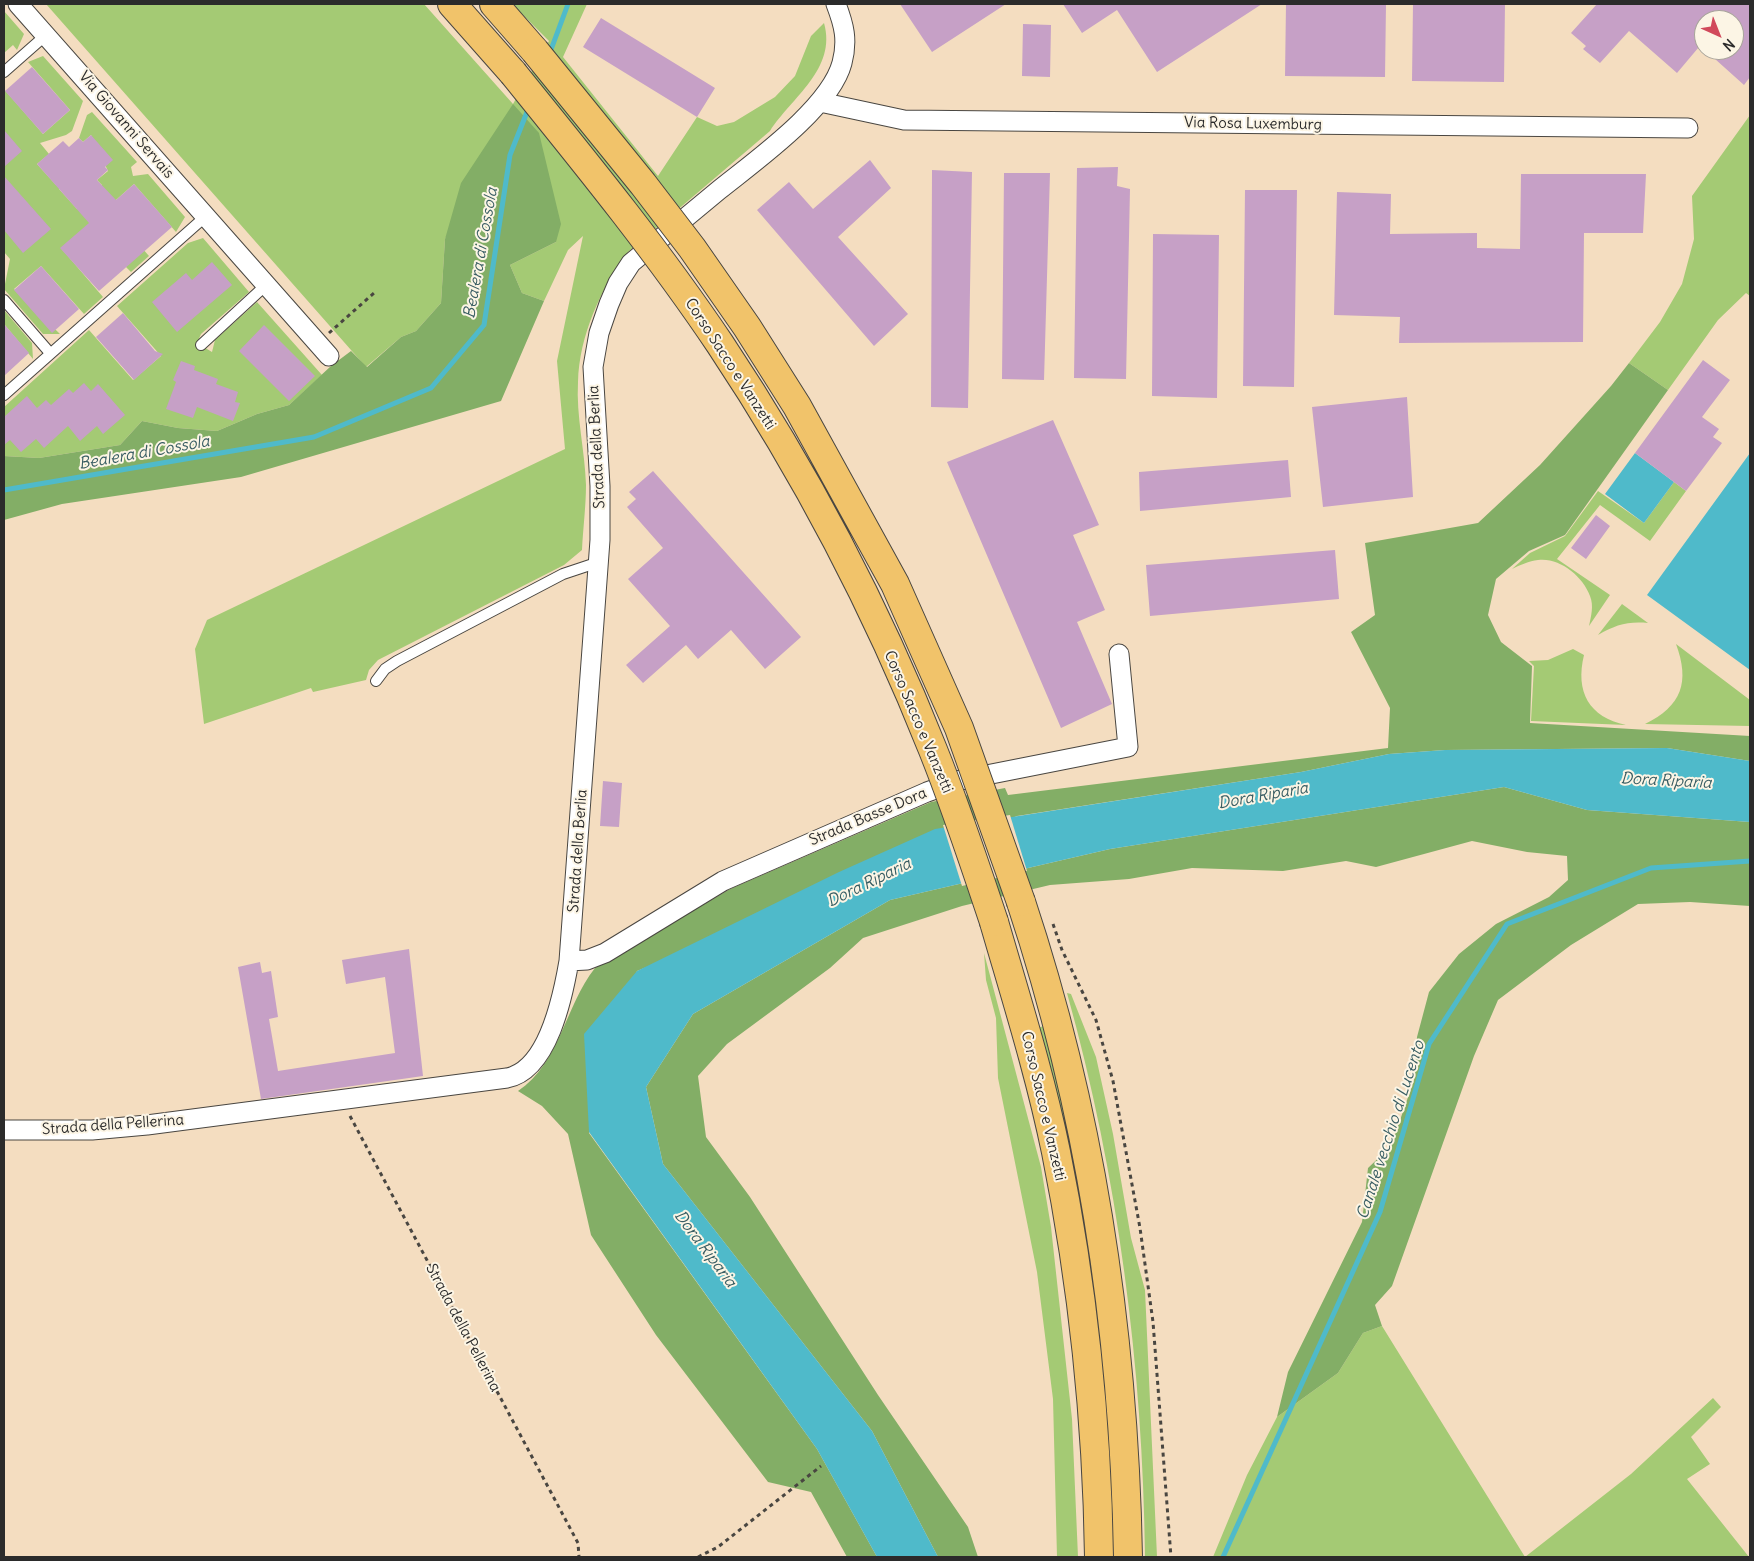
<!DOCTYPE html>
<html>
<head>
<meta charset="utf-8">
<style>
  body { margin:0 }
  #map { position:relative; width:1754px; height:1561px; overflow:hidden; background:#f4ddc0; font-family:Delius,sans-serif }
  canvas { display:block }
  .frame { position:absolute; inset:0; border:5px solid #2b2b2b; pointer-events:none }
  .north { position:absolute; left:1694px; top:10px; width:50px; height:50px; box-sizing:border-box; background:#fcf5e5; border:1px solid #a8a49b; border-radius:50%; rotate:136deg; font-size:14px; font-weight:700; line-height:20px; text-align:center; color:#2b2b2b }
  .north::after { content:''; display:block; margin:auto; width:18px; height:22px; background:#d1495b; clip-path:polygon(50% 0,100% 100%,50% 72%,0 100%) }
</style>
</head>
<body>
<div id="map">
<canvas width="1754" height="1561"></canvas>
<div class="frame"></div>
<div class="north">N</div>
</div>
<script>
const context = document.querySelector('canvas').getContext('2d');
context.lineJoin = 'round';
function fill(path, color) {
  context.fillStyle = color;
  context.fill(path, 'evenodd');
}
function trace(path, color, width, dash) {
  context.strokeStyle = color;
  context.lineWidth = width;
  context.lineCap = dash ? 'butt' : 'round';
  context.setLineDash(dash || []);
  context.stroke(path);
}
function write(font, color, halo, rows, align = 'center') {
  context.font = font + ' Delius,sans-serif';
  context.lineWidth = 4;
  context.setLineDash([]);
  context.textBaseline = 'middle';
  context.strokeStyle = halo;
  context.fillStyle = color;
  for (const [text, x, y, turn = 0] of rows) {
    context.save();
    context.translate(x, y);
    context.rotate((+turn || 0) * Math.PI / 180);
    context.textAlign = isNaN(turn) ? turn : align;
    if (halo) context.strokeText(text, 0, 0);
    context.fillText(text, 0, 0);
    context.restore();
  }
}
fill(new Path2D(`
  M 46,4 L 424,4 L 513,104 L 549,41 L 512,4 L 587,4 L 563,57 L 658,176 L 697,117 L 717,126 L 734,122 L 775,97 L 795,76 L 811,36 L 824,23 C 837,69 792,97 770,131 L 628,252 C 601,288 579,336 578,382 C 576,416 585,451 586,485 C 586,506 583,529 582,550 L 564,565 L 378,660 L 369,670 L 366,680 L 313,692 L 311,688 L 204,724 L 195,649 L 207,620 L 565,449 L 557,361 L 583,236 L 568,250 L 544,301 L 522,293 L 510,265 L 556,242 L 513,105 L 445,239 L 441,303 L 416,331 L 401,337 L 366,367 Z
  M 4,11 L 24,34 L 17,50 L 13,45 L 4,53 Z
  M 43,56 L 83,101 L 72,131 L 66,135 L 40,143 L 49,154 L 37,164 L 56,185 L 68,180 L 59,189 L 77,209 L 94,195 L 92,193 L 102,185 L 97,180 L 108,171 L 91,135 L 83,142 L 79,138 L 87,115 L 92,112 L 137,162 L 131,167 L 133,176 L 148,174 L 185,217 L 176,232 L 134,184 L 107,208 L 149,256 L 131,272 L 126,267 L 61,248 L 103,297 L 84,314 L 41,266 L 14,289 L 60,334 L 43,334 L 4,289 L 10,259 L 4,252 L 4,89 L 43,134 L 70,110 L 28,62 Z
  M 1750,115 L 1750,296 L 1746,293 L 1718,320 L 1668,390 L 1629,363 L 1660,322 L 1682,284 L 1694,239 L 1692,196 Z
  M 203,238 L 249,292 L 201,334 L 197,343 L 212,352 L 215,340 L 257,302 L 322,375 L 289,405 L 257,414 L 217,431 L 178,428 L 142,421 L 120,445 L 39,458 L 4,456 L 4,407 L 89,330 L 133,380 L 161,356 L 117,306 L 188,243 Z
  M 4,310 L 32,343 L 33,359 L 4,324 Z
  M 1674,482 L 1686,491 L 1650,541 L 1600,505 L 1557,559 L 1610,595 L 1589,626 C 1591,616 1594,606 1590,596 C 1583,576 1559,557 1538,560 C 1529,561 1520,565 1512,569 L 1530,553 L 1565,536 L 1598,491 L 1644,523 Z
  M 1622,604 L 1648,623 C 1628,621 1615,625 1598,635 Z
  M 1676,644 L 1750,700 L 1750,726 L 1645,724 C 1682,706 1690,682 1676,644 Z
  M 1573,649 L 1584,655 C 1575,692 1589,717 1626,725 L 1531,721 L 1534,666 L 1529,661 L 1548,660 Z
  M 984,953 L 1041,1167 L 1051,1227 L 1072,1419 L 1078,1557 L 1057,1557 L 1053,1399 L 1037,1272 L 998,1078 L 996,1018 L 986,980 Z
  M 1067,993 L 1071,994 L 1096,1057 L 1113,1134 L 1131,1238 L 1145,1290 L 1157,1557 L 1145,1557 C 1143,1368 1118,1175 1067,993 Z
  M 1045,1026 L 1084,1204 L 1105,1350 L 1117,1557 L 1108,1557 L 1035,1028 Z
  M 1382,1326 L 1525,1557 L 1631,1474 L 1713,1398 L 1721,1407 L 1691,1437 L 1710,1464 L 1687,1479 L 1749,1557 L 1213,1557 L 1247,1475 L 1277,1417 L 1338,1373 L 1363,1333 Z`), '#a4ca74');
fill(new Path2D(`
  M 513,104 L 539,133 L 561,224 L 556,242 L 510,265 L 522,293 L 544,301 L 501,401 L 241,477 L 62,504 L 4,520 L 4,456 L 39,458 L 120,445 L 142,421 L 178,428 L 217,431 L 257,414 L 289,405 L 331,366 L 351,351 L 367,367 L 401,337 L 416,331 L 441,303 L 445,239 L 461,183 Z
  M 1629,363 L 1668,390 L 1565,535 L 1529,551 L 1496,579 L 1488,615 L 1501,642 L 1532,666 L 1530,723 L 1750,736 L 1750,761 L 1667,748 L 1445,750 L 1389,754 L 1301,772 L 1017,816 L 637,971 L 589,1133 L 817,1449 L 877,1557 L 847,1557 L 811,1492 L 768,1482 L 656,1335 L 591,1235 L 568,1134 L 542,1106 L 518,1091 C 560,1063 565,1006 595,968 L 730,889 L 931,802 L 1005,788 L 1008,795 L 1388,748 L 1390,708 L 1351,632 L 1375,615 L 1365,543 L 1478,523 L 1540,465 L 1611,386 Z
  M 1504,787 L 1587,810 L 1750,822 L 1750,906 L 1690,902 L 1638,904 L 1571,945 L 1498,1000 L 1474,1056 L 1392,1286 L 1375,1305 L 1382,1326 L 1363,1333 L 1338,1373 L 1277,1417 L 1288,1372 L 1362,1222 L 1368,1168 L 1391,1146 L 1414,1080 L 1417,1037 L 1429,992 L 1459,954 L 1496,924 L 1549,897 L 1568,880 L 1567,856 L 1527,852 L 1472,841 L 1376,867 L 1346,861 L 1283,871 L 1192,868 L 1129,879 L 1050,885 L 962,906 L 863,938 L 830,968 L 727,1044 L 698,1076 L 706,1137 L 750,1197 L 878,1395 L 968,1527 L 978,1557 L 938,1557 L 872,1431 L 663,1164 L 646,1087 L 693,1014 L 890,900 L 1110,849 Z`), '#83ae66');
fill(new Path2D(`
  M 1635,453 L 1674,482 L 1644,523 L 1605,494 Z
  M 1750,453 L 1750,670 L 1647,595 Z
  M 1667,748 L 1750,761 L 1750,822 L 1587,810 L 1504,787 L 1110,849 L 890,900 L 693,1014 L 646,1087 L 663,1164 L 872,1431 L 938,1557 L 877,1557 L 817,1449 L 589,1132 L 584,1034 L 637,971 L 839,872 L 935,829 L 1301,772 L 1389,754 L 1445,750 Z`), '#4fbaca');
fill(new Path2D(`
  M 1010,815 L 1027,871 L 962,886 L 943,825 Z`), '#f4ddc0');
trace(new Path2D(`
  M 549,55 L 568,4
  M 4,490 L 314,437 L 431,388 L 484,325 L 510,155 L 529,107
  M 1223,1557 L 1380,1212 L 1429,1044 L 1507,924 L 1651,868 L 1750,861`), '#4fbaca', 5);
fill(new Path2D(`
  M 900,4 L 1006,4 L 932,52 Z
  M 1063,4 L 1262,4 L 1157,72 L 1117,10 L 1082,33 Z
  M 1286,4 L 1386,4 L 1385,77 L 1285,76 Z
  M 1413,4 L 1505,4 L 1504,82 L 1412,81 Z
  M 1597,4 L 1750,4 L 1750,77 L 1744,85 L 1705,50 L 1734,50 L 1734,20 L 1704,20 L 1704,41 L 1677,73 L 1629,31 L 1600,63 L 1583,49 L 1586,46 L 1571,33 Z
  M 601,18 L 715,88 L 697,117 L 583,47 Z
  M 1023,24 L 1051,25 L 1050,77 L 1022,76 Z
  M 32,67 L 70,110 L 43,134 L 5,91 Z
  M 4,130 L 22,151 L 4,167 Z
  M 91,135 L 113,160 L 105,167 L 108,170 L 97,180 L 116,200 L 134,184 L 172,227 L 99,291 L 60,248 L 89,223 L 37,164 L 63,141 L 69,147 L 79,138 L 83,142 Z
  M 870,160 L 891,188 L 838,237 L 908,314 L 874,346 L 757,210 L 789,182 L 813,209 Z
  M 1118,167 L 1117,186 L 1130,189 L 1126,379 L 1074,378 L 1077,168 Z
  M 932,170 L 972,172 L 968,408 L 931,407 Z
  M 1004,173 L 1050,173 L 1044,380 L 1002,379 Z
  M 1521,174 L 1646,174 L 1643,233 L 1584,233 L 1583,342 L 1399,343 L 1400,317 L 1334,315 L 1337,192 L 1391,194 L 1390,234 L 1477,233 L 1477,248 L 1520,249 Z
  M 4,176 L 51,229 L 23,253 L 4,230 Z
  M 1245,190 L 1297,190 L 1294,387 L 1243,386 Z
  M 1153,234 L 1219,235 L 1217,398 L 1152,396 Z
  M 212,262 L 232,285 L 177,332 L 152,302 L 186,273 L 192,280 Z
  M 41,266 L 79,309 L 52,333 L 14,290 Z
  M 123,313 L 155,351 L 163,354 L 134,380 L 96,337 Z
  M 4,324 L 29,353 L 4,376 Z
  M 264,325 L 315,376 L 289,401 L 239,351 Z
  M 1703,360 L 1730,380 L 1702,417 L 1719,429 L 1713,437 L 1722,443 L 1686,491 L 1635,453 Z
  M 181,361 L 195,366 L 194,370 L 218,379 L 216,384 L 238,392 L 235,402 L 240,403 L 233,421 L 197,407 L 193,418 L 166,409 L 176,382 L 173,380 Z
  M 84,383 L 91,391 L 98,384 L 125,415 L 103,434 L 97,426 L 80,441 L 68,426 L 44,448 L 36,439 L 21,452 L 10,440 L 4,445 L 4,417 L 27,396 L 37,408 L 46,400 L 51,405 L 69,389 L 73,393 Z
  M 1407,397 L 1413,497 L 1323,507 L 1312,407 Z
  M 1053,420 L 1099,525 L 1073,535 L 1105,610 L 1077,622 L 1112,704 L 1061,728 L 947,462 Z
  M 1288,460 L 1291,497 L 1140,511 L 1139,472 Z
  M 653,471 L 801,637 L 765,669 L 731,630 L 698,659 L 686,645 L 643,683 L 626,665 L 670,626 L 628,579 L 663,548 L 627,507 L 636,499 L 629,492 Z
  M 1596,515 L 1610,526 L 1586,559 L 1571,548 Z
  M 1335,550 L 1339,599 L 1150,616 L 1146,565 Z
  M 603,781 L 622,783 L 619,827 L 600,826 Z
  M 409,949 L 423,1076 L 261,1099 L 238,967 L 260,962 L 262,973 L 271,971 L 278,1017 L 269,1019 L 278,1071 L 395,1053 L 385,977 L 346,984 L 342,960 Z`), '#c6a0c6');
const service = new Path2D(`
  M 4,72 L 46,35
  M 4,300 L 50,353
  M 201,345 L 266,285
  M 4,395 L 206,216
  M 376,681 L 385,669 L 397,661 L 563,574 L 599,562`);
const minor = new Path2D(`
  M 18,4 L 329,356
  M 820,102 L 904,120 L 1688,128
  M 569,961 L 587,960 L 605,953 L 723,881 L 927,792 L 961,780 L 1128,747 L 1119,654
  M 4,1130 L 92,1130 L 147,1125 L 507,1078 C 548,1070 563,996 569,961 L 600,540 L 600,486 L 593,367 L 599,333 L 609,304 L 618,283 L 631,263 C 660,239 689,215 719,190 C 755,161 830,108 842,63 C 848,40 844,25 836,4`);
const primary = new Path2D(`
  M 452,4 L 513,73
  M 494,4 L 535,51
  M 1021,902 C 1091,1113 1124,1335 1128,1557
  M 994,922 C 1016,998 1040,1074 1056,1152 C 1083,1286 1097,1421 1099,1557`);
trace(service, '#494641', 12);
trace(minor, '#494641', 21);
trace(primary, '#494641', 30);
trace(new Path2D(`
  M 329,333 L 374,293 L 376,296
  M 1053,924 L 1062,950 L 1096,1020 L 1113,1081 L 1140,1228 L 1153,1322 L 1171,1557
  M 350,1116 L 578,1543 L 579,1557
  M 698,1557 L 718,1547 L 821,1466`), '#494641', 3, [4, 4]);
trace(service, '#fff', 10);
trace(minor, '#fff', 19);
trace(primary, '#f1c36a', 28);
const primaryBridge = new Path2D(`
  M 535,51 L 643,184 L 692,248 L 747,327 L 797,406 L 895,584 L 959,728 L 1021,902
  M 513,73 C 585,162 656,249 720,344 C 804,470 877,609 933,750 C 956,807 975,865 994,922`);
trace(primaryBridge, '#494641', 30, []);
trace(primaryBridge, '#f1c36a', 28);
write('15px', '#2b2b2b', '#fcf5e5', [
  ["Via Rosa Luxemburg",1253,124,1],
  ["Via Giovanni Servais",126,125,49],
  ["Corso Sacco e Vanzetti",730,364,57],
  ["Strada della Berlia",597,447,-93],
  ["Corso Sacco e Vanzetti",918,722,67],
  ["Strada Basse Dora",868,817,-23],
  ["Strada della Berlia",578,851,-86],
  ["Corso Sacco e Vanzetti",1043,1106,77],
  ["Strada della Pellerina",113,1125,-4],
  ["Strada della Pellerina",463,1328,62]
]);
write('italic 16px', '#385d63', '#fcf5e5', [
  ["Bealera di Cossola",481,253,-80],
  ["Bealera di Cossola",144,453,-10],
  ["Dora Riparia",1666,781,3],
  ["Dora Riparia",1263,796,-10],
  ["Dora Riparia",869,883,-26],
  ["Canale vecchio di Lucento",1391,1130,-72],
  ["Dora Riparia",705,1249,53]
]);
</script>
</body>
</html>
